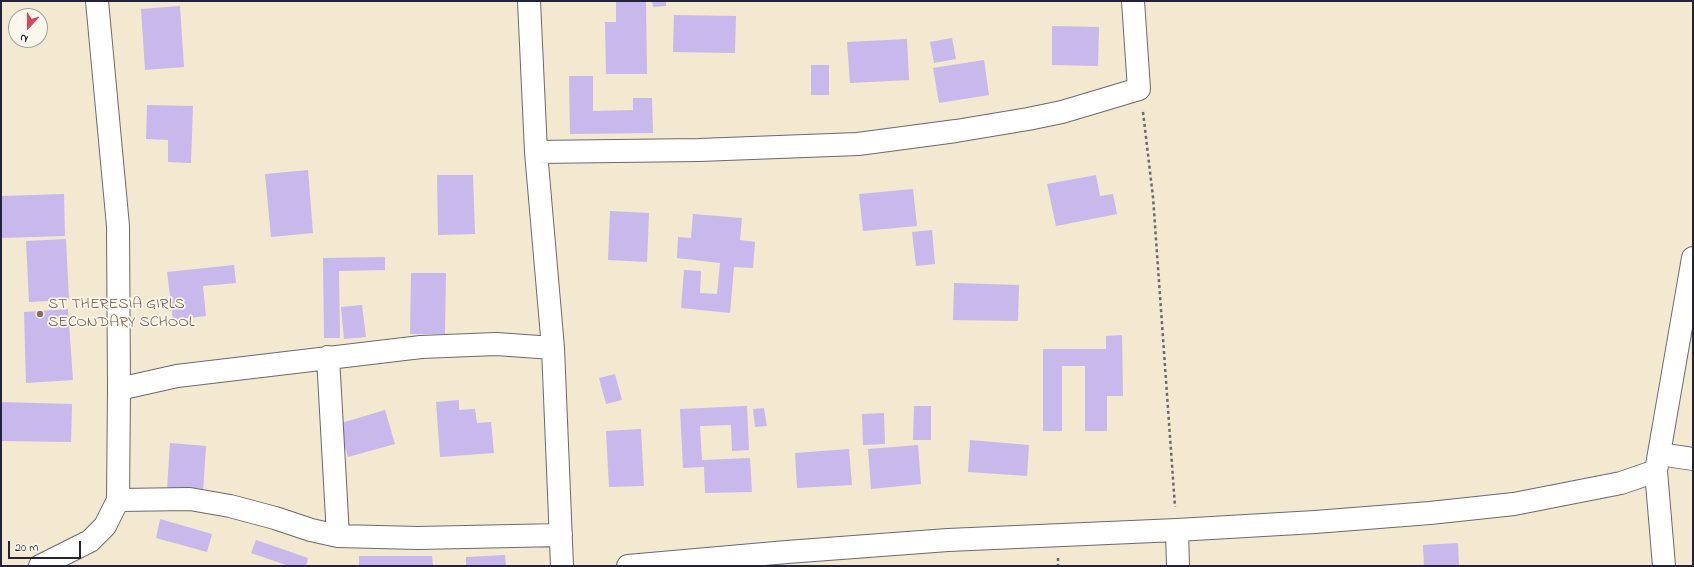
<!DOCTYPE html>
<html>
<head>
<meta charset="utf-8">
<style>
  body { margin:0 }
  #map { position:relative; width:1694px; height:567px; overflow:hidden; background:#f2e9d0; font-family:"Indie Flower",sans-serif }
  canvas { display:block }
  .frame { position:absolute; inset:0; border:2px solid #22223b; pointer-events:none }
  .north { position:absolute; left:8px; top:8px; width:40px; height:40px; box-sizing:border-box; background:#fbf7ec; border:1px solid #a4a2a5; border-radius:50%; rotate:201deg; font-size:11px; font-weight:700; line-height:16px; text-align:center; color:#22223b }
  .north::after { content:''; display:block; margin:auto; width:14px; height:18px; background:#d1495b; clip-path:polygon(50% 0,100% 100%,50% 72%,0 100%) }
  .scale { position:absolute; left:8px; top:541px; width:73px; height:18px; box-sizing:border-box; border:2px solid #22223b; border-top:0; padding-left:5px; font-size:12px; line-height:14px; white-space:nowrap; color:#22223b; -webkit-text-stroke:3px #fbf7ec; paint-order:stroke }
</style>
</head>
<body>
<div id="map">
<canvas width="1694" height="567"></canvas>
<div class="frame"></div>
<div class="north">N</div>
<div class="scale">20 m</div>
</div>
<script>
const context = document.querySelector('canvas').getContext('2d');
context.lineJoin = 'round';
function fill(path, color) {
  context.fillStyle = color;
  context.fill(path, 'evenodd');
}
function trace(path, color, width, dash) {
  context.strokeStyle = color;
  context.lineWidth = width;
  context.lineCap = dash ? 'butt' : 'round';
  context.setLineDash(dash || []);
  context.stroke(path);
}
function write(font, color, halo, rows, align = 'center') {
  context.font = font + ' "Indie Flower",sans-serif';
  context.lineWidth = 3.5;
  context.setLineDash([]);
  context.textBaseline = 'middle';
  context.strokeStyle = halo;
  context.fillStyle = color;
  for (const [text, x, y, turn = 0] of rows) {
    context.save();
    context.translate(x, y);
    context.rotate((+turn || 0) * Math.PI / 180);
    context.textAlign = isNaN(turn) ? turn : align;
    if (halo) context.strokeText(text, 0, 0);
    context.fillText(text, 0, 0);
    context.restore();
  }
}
fill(new Path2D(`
  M 616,1 L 646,1 L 647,74 L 606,74 L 605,22 L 616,22 Z
  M 652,1 L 666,1 L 666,6 L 653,7 Z
  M 180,6 L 184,67 L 145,70 L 141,9 Z
  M 674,15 L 736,16 L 735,53 L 673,52 Z
  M 1052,26 L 1099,27 L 1098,66 L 1052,65 Z
  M 952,38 L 956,59 L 934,63 L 930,42 Z
  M 907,39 L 909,80 L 850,83 L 847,42 Z
  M 984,60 L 989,95 L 939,103 L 933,68 Z
  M 811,65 L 829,65 L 829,95 L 811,95 Z
  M 569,76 L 593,76 L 593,111 L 633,110 L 633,98 L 652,98 L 653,133 L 570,134 Z
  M 147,105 L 193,106 L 191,163 L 168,162 L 168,140 L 146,139 Z
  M 308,170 L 313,233 L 271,237 L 265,174 Z
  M 437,175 L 473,175 L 475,234 L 438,235 Z
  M 1096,175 L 1100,196 L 1113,194 L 1117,214 L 1056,226 L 1047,184 Z
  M 913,189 L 917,226 L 863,231 L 859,194 Z
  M 64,194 L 65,236 L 1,238 L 1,196 Z
  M 610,211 L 649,213 L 647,262 L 608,260 Z
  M 693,214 L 742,218 L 740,240 L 755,242 L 753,268 L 734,267 L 730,313 L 681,308 L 684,270 L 701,271 L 700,293 L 717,294 L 720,263 L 677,258 L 678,237 L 691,238 Z
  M 932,230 L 935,264 L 916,266 L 912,232 Z
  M 66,239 L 69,300 L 29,302 L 26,241 Z
  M 385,257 L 385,270 L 339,271 L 340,338 L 324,338 L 323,258 Z
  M 234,265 L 236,283 L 203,286 L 206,316 L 173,320 L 167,272 Z
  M 411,273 L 446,273 L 445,334 L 410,334 Z
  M 954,283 L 1019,285 L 1018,321 L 953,320 Z
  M 362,305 L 366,337 L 344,339 L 341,307 Z
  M 68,309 L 73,380 L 26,383 L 24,312 Z
  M 1122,335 L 1123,396 L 1107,396 L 1107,431 L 1085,431 L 1085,366 L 1062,366 L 1062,431 L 1043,431 L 1043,349 L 1106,349 L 1106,336 Z
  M 615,374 L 622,400 L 606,404 L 599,378 Z
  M 459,400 L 459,410 L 475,409 L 477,423 L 491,422 L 494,453 L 440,457 L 436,402 Z
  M 1,402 L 72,404 L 71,442 L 1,441 Z
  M 747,406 L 749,450 L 732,451 L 731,425 L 700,426 L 702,460 L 750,458 L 752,492 L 705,493 L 704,467 L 683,468 L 680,409 Z
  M 914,406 L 931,406 L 931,440 L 913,440 Z
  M 764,408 L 767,426 L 755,427 L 753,409 Z
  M 385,410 L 395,444 L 348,457 L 338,424 Z
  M 884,413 L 885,444 L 863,445 L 862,414 Z
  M 641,429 L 644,486 L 609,487 L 606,431 Z
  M 970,440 L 1029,445 L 1027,476 L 968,472 Z
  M 170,443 L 206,446 L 203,493 L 167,490 Z
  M 918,445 L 921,484 L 871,489 L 868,449 Z
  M 849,449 L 852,485 L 797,488 L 795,453 Z
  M 160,519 L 212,534 L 207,552 L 156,538 Z
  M 256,540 L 308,558 L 306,566 L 289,566 L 251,553 Z
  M 1458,543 L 1459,566 L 1424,566 L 1423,545 Z
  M 505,555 L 506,566 L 466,566 L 466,557 Z
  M 359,556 L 432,556 L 433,566 L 359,566 Z`), '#c9b8eb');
const minor = new Path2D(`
  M 529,1 L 536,152 L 553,348 L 562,566
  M 536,152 L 699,150 L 858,144 L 956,131 L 1028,119 L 1062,112 L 1139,89 L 1133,1
  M 328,357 L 338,536
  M 119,389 L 177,376 L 421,347 L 496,344 L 553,348
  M 1660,454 L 1693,459
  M 118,500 L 190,499 L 230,506 L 275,518 L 311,530 L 338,536 L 418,538 L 561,535
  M 1177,530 L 1178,566
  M 40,566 L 90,541 L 105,526 L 118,500 L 119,389 L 118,226 L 97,1
  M 628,566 L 787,552 L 948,540 L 1177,530 L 1315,522 L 1430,513 L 1514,504 L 1621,483 L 1656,471
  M 1664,566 L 1656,471 L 1693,258`);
trace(minor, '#6b686f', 24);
trace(new Path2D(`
  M 1143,112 L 1153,197 L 1175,507
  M 1058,558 L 1058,566`), '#6b686f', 2.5, [3, 3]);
trace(minor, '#fff', 22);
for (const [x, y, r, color] of [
  [40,314,4,"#8d6e63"]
]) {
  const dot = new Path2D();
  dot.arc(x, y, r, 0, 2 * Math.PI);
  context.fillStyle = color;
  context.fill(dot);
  trace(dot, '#fbf7ec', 1.5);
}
write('16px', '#785e54', '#fbf7ec', [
  ["ST THERESIA GIRLS",48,305],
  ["SECONDARY SCHOOL",48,323]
], 'left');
</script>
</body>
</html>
